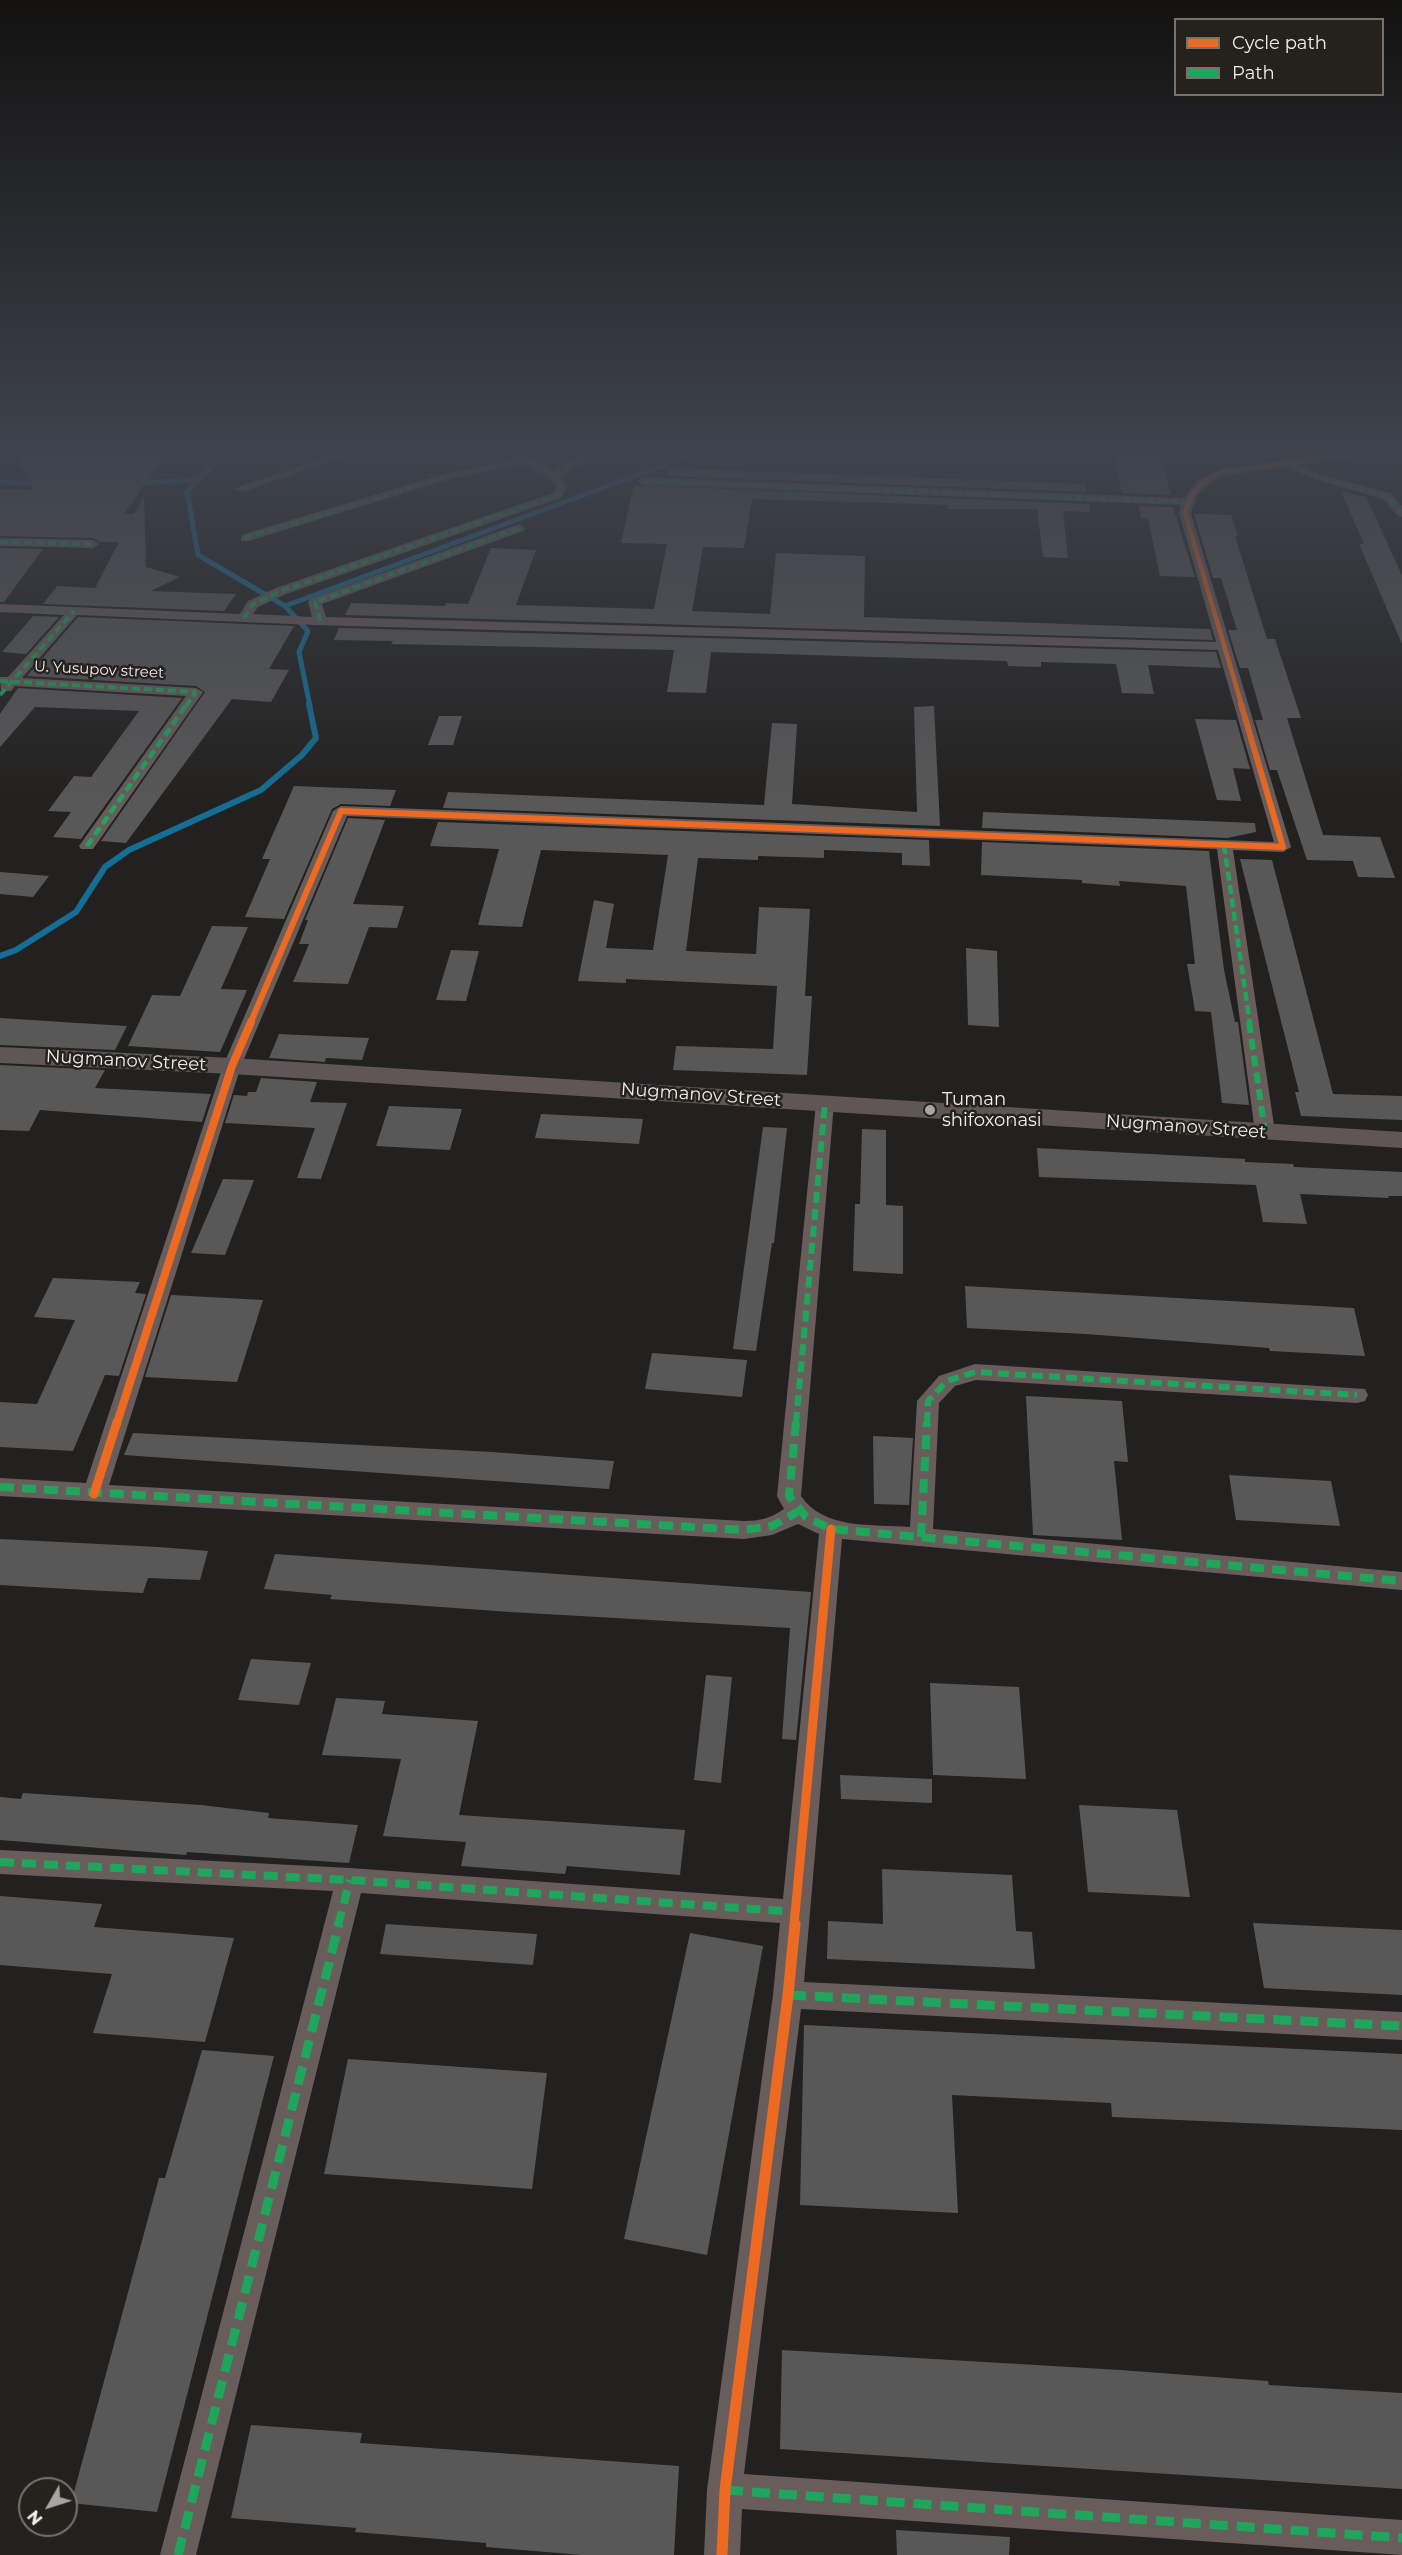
<!DOCTYPE html>
<html>
<head>
<meta charset="utf-8">
<style>
  body { margin:0 }
  #map { position:relative; width:1402px; height:2555px; overflow:hidden; background:#23211f; font-family:Montserrat,sans-serif }
  canvas { display:block }
  .legend { position:absolute; left:1174px; top:18px; width:210px; height:78px; box-sizing:border-box; background:#25211d; border:2px solid #76736f; margin:0; padding:8px 10px; list-style:none; font-size:18px; color:#f0eeeb }
  .legend li { display:flex; align-items:center; gap:12px; height:30px }
  .legend b { width:30px; border:2px solid #76736f }
  .north { position:absolute; left:18px; top:2477px; width:60px; height:60px; box-sizing:border-box; background:#25211d; border:2px solid #76736f; border-radius:50%; rotate:231deg; font-size:16px; font-weight:700; line-height:24px; text-align:center; color:#f0eeeb }
  .north::after { content:''; display:block; margin:auto; width:21px; height:27px; background:#a8a6a4; clip-path:polygon(50% 0,100% 100%,50% 72%,0 100%) }
</style>
</head>
<body>
<div id="map">
<canvas width="1402" height="2555"></canvas>
<ul class="legend">
<li><b style="height:8px;background:#ed6a23"></b>Cycle path</li>
<li><b style="height:8px;background:#20a55d"></b>Path</li>
</ul>
<div class="north">N</div>
</div>
<script>
const context = document.querySelector('canvas').getContext('2d');
context.lineJoin = 'round';
function trace(path, color, width, dash) {
  context.strokeStyle = color;
  context.lineWidth = width;
  context.lineCap = dash ? 'butt' : 'round';
  context.setLineDash(dash || []);
  context.stroke(path);
}
function fill(path, color) {
  context.fillStyle = color;
  context.fill(path, 'evenodd');
}
function write(font, color, halo, rows, align = 'center') {
  context.font = font + ' Montserrat,sans-serif';
  context.lineWidth = 5;
  context.setLineDash([]);
  context.textBaseline = 'middle';
  context.strokeStyle = halo;
  context.fillStyle = color;
  for (const [text, x, y, turn = 0] of rows) {
    context.save();
    context.translate(x, y);
    context.rotate((+turn || 0) * Math.PI / 180);
    context.textAlign = isNaN(turn) ? turn : align;
    if (halo) context.strokeText(text, 0, 0);
    context.fillText(text, 0, 0);
    context.restore();
  }
}
trace(new Path2D(`
  M 227,452 L 187,491 L 198,555 L 285,606
  M 0,482 L 42,484
  M 135,483 L 197,480
  M 310,706 L 299,652 L 308,631 L 285,606 L 699,452`), '#146e95', 5);
trace(new Path2D(`
  M 0,956 L 16,950 L 76,912 L 105,867 L 129,850 L 261,790 L 302,755 L 316,738 L 309,704`), '#146e95', 6);
fill(new Path2D(`
  M 41,452 L 166,452 L 124,514 L 134,514 L 144,496 L 146,567 L 180,577 L 151,591 L 236,594 L 224,611 L 43,604 L 57,586 L 95,588 L 119,542 L 100,542 L 93,538 L 0,536 L 0,489 L 34,490 L 16,456 Z
  M 1112,452 L 1160,452 L 1171,495 L 1122,493 Z
  M 668,468 L 1085,484 L 1087,492 L 666,476 Z
  M 634,485 L 1089,504 L 1090,512 L 1063,511 L 1068,558 L 1043,557 L 1037,509 L 948,509 L 948,505 L 921,504 L 752,499 L 744,548 L 703,547 L 692,611 L 770,614 L 776,553 L 865,556 L 864,617 L 1210,629 L 1213,640 L 345,615 L 351,603 L 445,606 L 446,603 L 468,604 L 491,548 L 536,550 L 516,605 L 654,609 L 667,544 L 621,543 Z
  M 1341,491 L 1366,497 L 1402,575 L 1402,644 L 1359,544 L 1364,544 Z
  M 1139,506 L 1173,507 L 1195,577 L 1160,576 L 1148,518 L 1141,518 Z
  M 1194,514 L 1231,515 L 1238,536 L 1235,536 L 1267,639 L 1275,639 L 1301,718 L 1287,718 L 1323,835 L 1380,837 L 1395,878 L 1358,877 L 1353,861 L 1307,860 L 1277,770 L 1270,770 L 1255,720 L 1263,720 L 1248,668 L 1240,668 L 1228,630 L 1237,630 L 1221,578 L 1213,578 Z
  M 0,548 L 43,549 L 4,602 L 0,602 Z
  M 33,616 L 59,617 L 26,654 L 2,652 Z
  M 78,617 L 294,626 L 269,669 L 289,670 L 271,702 L 232,699 L 126,843 L 101,841 L 205,692 L 196,686 L 27,676 Z
  M 339,628 L 1216,652 L 1221,668 L 1148,665 L 1154,694 L 1122,693 L 1116,664 L 1041,662 L 1041,667 L 1008,666 L 1007,661 L 711,652 L 706,693 L 667,692 L 674,650 L 391,644 L 393,641 L 334,640 Z
  M 18,688 L 182,698 L 81,839 L 53,837 L 71,812 L 48,811 L 74,776 L 91,777 L 139,711 L 35,707 L 0,747 L 0,714 Z
  M 934,706 L 940,826 L 443,808 L 448,792 L 764,805 L 772,723 L 797,724 L 792,804 L 917,812 L 914,707 Z
  M 439,716 L 462,716 L 453,745 L 428,745 Z
  M 1195,719 L 1236,720 L 1250,769 L 1233,768 L 1241,801 L 1217,800 Z
  M 294,786 L 396,790 L 390,806 L 341,804 L 332,809 L 284,919 L 245,917 L 270,859 L 262,859 Z
  M 983,812 L 1255,823 L 1256,832 L 1227,838 L 982,828 Z
  M 348,818 L 385,820 L 353,904 L 404,906 L 397,928 L 369,927 L 348,984 L 293,982 L 309,944 L 299,944 L 308,920 L 305,920 Z
  M 438,822 L 929,840 L 930,866 L 902,865 L 902,853 L 824,850 L 824,858 L 758,856 L 758,860 L 698,858 L 686,951 L 756,954 L 759,907 L 810,909 L 805,996 L 812,996 L 807,1075 L 673,1070 L 676,1046 L 773,1049 L 777,986 L 626,979 L 626,983 L 578,981 L 594,900 L 614,904 L 606,948 L 653,950 L 668,855 L 541,850 L 522,927 L 478,925 L 499,849 L 430,846 Z
  M 982,842 L 1209,851 L 1224,970 L 1235,1022 L 1238,1022 L 1249,1105 L 1222,1103 L 1211,1012 L 1195,1011 L 1187,964 L 1195,964 L 1186,886 L 1119,881 L 1120,886 L 1082,883 L 1082,880 L 981,875 Z
  M 1240,859 L 1272,860 L 1333,1094 L 1402,1096 L 1402,1120 L 1301,1116 L 1295,1092 L 1299,1092 Z
  M 0,872 L 49,876 L 33,897 L 0,894 Z
  M 212,926 L 248,927 L 221,989 L 247,990 L 220,1052 L 128,1046 L 152,995 L 180,996 Z
  M 966,948 L 997,951 L 999,1027 L 968,1025 Z
  M 451,950 L 479,951 L 466,1001 L 436,1000 Z
  M 0,1018 L 78,1023 L 127,1026 L 115,1050 L 0,1045 Z
  M 279,1034 L 322,1036 L 369,1038 L 362,1060 L 326,1058 L 325,1062 L 269,1058 Z
  M 0,1065 L 105,1070 L 95,1088 L 211,1094 L 202,1122 L 40,1110 L 29,1131 L 0,1130 Z
  M 261,1078 L 317,1082 L 310,1102 L 347,1103 L 321,1179 L 297,1178 L 315,1128 L 225,1123 L 234,1095 L 247,1096 L 248,1092 L 256,1092 Z
  M 389,1106 L 462,1109 L 450,1150 L 376,1146 Z
  M 541,1114 L 643,1119 L 639,1144 L 535,1138 Z
  M 763,1127 L 787,1128 L 774,1243 L 772,1243 L 756,1351 L 733,1349 Z
  M 862,1129 L 886,1130 L 886,1205 L 903,1206 L 903,1274 L 853,1271 L 855,1204 L 860,1204 Z
  M 1037,1148 L 1245,1159 L 1245,1162 L 1293,1164 L 1294,1167 L 1402,1172 L 1402,1196 L 1388,1196 L 1389,1198 L 1300,1194 L 1307,1224 L 1263,1222 L 1256,1185 L 1039,1177 Z
  M 223,1179 L 254,1180 L 225,1255 L 191,1253 Z
  M 53,1278 L 140,1282 L 135,1293 L 146,1294 L 119,1376 L 105,1375 L 73,1451 L 0,1447 L 0,1402 L 37,1404 L 75,1320 L 34,1317 Z
  M 965,1286 L 1354,1308 L 1365,1356 L 1270,1351 L 1269,1348 L 1086,1334 L 967,1328 Z
  M 171,1295 L 263,1300 L 237,1382 L 145,1377 Z
  M 652,1353 L 747,1360 L 742,1397 L 645,1389 Z
  M 1026,1396 L 1122,1401 L 1128,1462 L 1114,1461 L 1122,1540 L 1033,1535 Z
  M 133,1433 L 492,1452 L 614,1461 L 609,1489 L 124,1455 Z
  M 873,1436 L 913,1438 L 909,1505 L 874,1504 Z
  M 1229,1475 L 1331,1481 L 1340,1526 L 1236,1520 Z
  M 0,1539 L 159,1547 L 208,1551 L 200,1580 L 148,1578 L 143,1593 L 86,1590 L 0,1585 Z
  M 275,1554 L 811,1592 L 796,1740 L 782,1739 L 790,1628 L 510,1612 L 330,1599 L 332,1595 L 264,1589 Z
  M 251,1659 L 311,1663 L 299,1705 L 238,1700 Z
  M 706,1675 L 732,1677 L 721,1783 L 694,1780 Z
  M 930,1683 L 1019,1687 L 1026,1779 L 933,1775 Z
  M 336,1698 L 385,1701 L 382,1714 L 478,1721 L 459,1815 L 685,1830 L 680,1875 L 567,1866 L 565,1874 L 461,1866 L 466,1842 L 383,1836 L 401,1759 L 322,1755 Z
  M 840,1775 L 932,1779 L 932,1803 L 841,1799 Z
  M 23,1793 L 201,1805 L 269,1813 L 268,1818 L 358,1825 L 349,1863 L 187,1852 L 186,1855 L 0,1840 L 0,1797 L 21,1799 Z
  M 1079,1805 L 1177,1810 L 1190,1897 L 1088,1892 Z
  M 882,1869 L 1012,1875 L 1016,1931 L 1032,1932 L 1035,1969 L 827,1959 L 828,1921 L 883,1924 Z
  M 0,1896 L 102,1904 L 94,1927 L 234,1938 L 205,2042 L 93,2033 L 112,1974 L 0,1965 Z
  M 1253,1923 L 1402,1930 L 1402,1995 L 1264,1988 Z
  M 386,1924 L 537,1934 L 533,1965 L 380,1954 Z
  M 690,1933 L 763,1946 L 707,2255 L 624,2239 Z
  M 804,2025 L 1402,2054 L 1402,2130 L 1112,2117 L 1111,2103 L 952,2095 L 958,2213 L 800,2205 Z
  M 202,2050 L 274,2056 L 157,2512 L 71,2503 L 159,2178 L 165,2178 Z
  M 348,2059 L 547,2073 L 532,2189 L 324,2174 Z
  M 782,2350 L 1120,2370 L 1268,2381 L 1269,2385 L 1402,2393 L 1402,2489 L 780,2449 Z
  M 251,2425 L 362,2433 L 360,2443 L 679,2466 L 674,2555 L 582,2555 L 486,2547 L 486,2543 L 355,2532 L 356,2528 L 231,2518 Z
  M 896,2530 L 1010,2537 L 1009,2555 L 897,2555 Z`), '#595858');
fill(new Path2D(`
  M 339,452 L 357,452 L 243,492 L 233,489 Z
  M 507,452 L 522,452 L 554,471 L 582,452 L 596,452 L 561,477 L 568,487 L 561,498 L 286,594 L 258,607 L 253,614 L 312,617 L 308,602 L 310,599 L 519,524 L 525,528 L 523,531 L 322,604 L 326,617 L 1216,642 L 1179,513 L 1181,505 L 643,485 L 637,481 L 643,477 L 1184,498 L 1198,480 L 1221,469 L 1341,452 L 1374,452 L 1368,455 L 1300,465 L 1321,475 L 1391,493 L 1402,506 L 1402,517 L 1398,516 L 1383,499 L 1313,479 L 1286,467 L 1219,477 L 1198,494 L 1191,513 L 1291,847 L 1283,852 L 1233,850 L 1275,1132 L 1272,1136 L 1258,1136 L 1255,1132 L 1217,849 L 347,816 L 241,1066 L 109,1485 L 744,1521 C 760,1521 771,1518 784,1509 L 777,1496 L 816,1103 L 825,1097 L 834,1103 L 801,1496 C 824,1530 873,1524 910,1527 L 917,1401 L 939,1376 L 975,1364 L 1365,1389 L 1368,1395 L 1365,1401 L 1357,1403 L 976,1380 L 955,1386 L 939,1403 L 933,1529 L 1402,1572 L 1402,1590 L 842,1539 L 804,1982 L 1402,2012 L 1402,2040 L 801,2009 L 744,2474 L 1402,2520 L 1402,2555 L 742,2509 L 740,2555 L 704,2555 L 707,2490 L 773,1995 L 780,1923 L 361,1893 L 196,2555 L 160,2555 L 333,1891 L 0,1874 L 0,1850 L 350,1868 L 783,1899 L 819,1534 L 798,1524 L 772,1535 L 744,1539 L 0,1496 L 0,1478 L 86,1483 L 223,1066 L 333,811 L 341,806 L 1274,842 L 1218,650 L 315,625 L 77,615 L 22,678 L 196,688 L 203,692 L 93,849 L 81,849 L 79,846 L 186,696 L 15,686 L 11,691 L 1,691 L 0,677 L 8,677 L 64,615 L 0,612 L 0,604 L 240,614 L 248,601 L 276,588 L 553,493 L 556,487 L 550,478 L 525,464 L 450,479 L 249,541 L 241,541 L 241,535 L 444,474 L 516,459 Z
  M 0,538 L 93,540 L 99,544 L 93,548 L 0,546 Z`), '#695d5c');
fill(new Path2D(`
  M 0,1047 L 232,1058 L 1402,1132 L 1402,1148 L 232,1074 L 0,1063 Z`), '#605655');
trace(new Path2D(`
  M 1289,464 L 1317,477 L 1387,496 L 1402,513
  M 554,476 L 590,452
  M 643,481 L 1187,502
  M 239,489 L 351,452
  M 245,538 L 448,476 L 526,460
  M 0,542 L 93,544
  M 244,618 L 253,604 L 281,591 L 557,495 L 562,487 L 554,476 L 513,452
  M 320,621 L 315,602 L 519,528
  M 0,681 L 196,692
  M 0,695 L 74,611
  M 186,706 L 196,692`), '#20a55d', 4, [8, 4]);
trace(new Path2D(`
  M 1224,845 L 1250,1024
  M 87,846 L 187,704`), '#20a55d', 4.5, [9, 4.5]);
trace(new Path2D(`
  M 1249,1022 L 1265,1132
  M 796,1423 L 825,1103
  M 927,1423 L 928,1401 L 947,1381 L 975,1372 L 1357,1395`), '#20a55d', 6, [11, 6]);
trace(new Path2D(`
  M 796,1422 L 789,1496 L 806,1517 L 831,1529 L 1402,1581
  M 0,1487 L 744,1530 L 772,1526 L 797,1512
  M 921,1537 L 927,1422
  M 0,1862 L 350,1880 L 795,1912
  M 338,1925 L 350,1880`), '#20a55d', 8, [14, 8]);
trace(new Path2D(`
  M 788,1995 L 1402,2026
  M 725,2490 L 1402,2538
  M 178,2555 L 339,1924`), '#20a55d', 9, [18, 9]);
trace(new Path2D(`
  M 1242,706 L 1185,513 C 1190,493 1202,480 1221,472 L 1368,452`), '#ed6a23', 4.5);
trace(new Path2D(`
  M 250,1024 L 341,811 L 1283,847 L 1241,704`), '#ed6a23', 6);
trace(new Path2D(`
  M 117,1423 L 232,1066 L 251,1022`), '#ed6a23', 8);
trace(new Path2D(`
  M 94,1494 L 117,1422
  M 794,1925 L 831,1529`), '#ed6a23', 9);
trace(new Path2D(`
  M 722,2555 L 725,2490 L 788,1995 L 795,1924`), '#ed6a23', 11);
const sky = context.createLinearGradient(0, 0, 0, 810);
sky.addColorStop(0, '#131211');
sky.addColorStop(0.56, '#3f434d');
sky.addColorStop(1, '#3f434d00');
context.fillStyle = sky;
context.fillRect(0, 0, 1402, 810);
for (const [x, y, r, color] of [
  [930,1110,6,"#a8a6a4"]
]) {
  const dot = new Path2D();
  dot.arc(x, y, r, 0, 2 * Math.PI);
  context.fillStyle = color;
  context.fill(dot);
  trace(dot, '#25211d', 2);
}
write('15px', '#f0eeeb', '#25211d', [
  ["U. Yusupov street",99,670,3]
]);
write('18px', '#f0eeeb', '#25211d', [
  ["Nugmanov Street",126,1061,3],
  ["Nugmanov Street",701,1095,4],
  ["Nugmanov Street",1186,1127,4]
]);
write('18px', '#f0eeeb', '#25211d', [
  ["Tuman",942,1100],
  ["shifoxonasi",942,1121]
], 'left');
</script>
</body>
</html>
